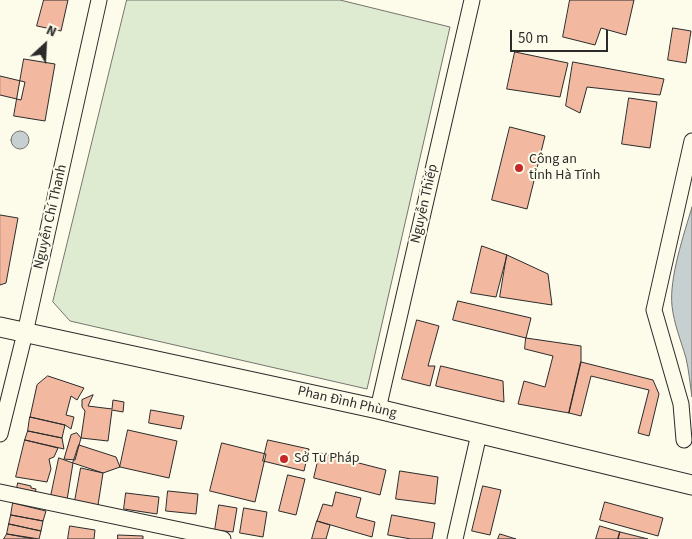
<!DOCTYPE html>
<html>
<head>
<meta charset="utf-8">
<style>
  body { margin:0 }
  #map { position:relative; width:692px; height:539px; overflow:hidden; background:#fdfbea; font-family:"Source Sans 3",sans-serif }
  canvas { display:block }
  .north { position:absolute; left:20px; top:20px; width:50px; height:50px; -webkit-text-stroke:4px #fdfbea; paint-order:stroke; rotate:25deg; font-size:14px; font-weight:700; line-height:20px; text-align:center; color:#2b2b2b }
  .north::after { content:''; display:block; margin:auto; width:18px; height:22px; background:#2b2b2b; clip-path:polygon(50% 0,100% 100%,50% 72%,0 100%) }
  .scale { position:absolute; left:510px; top:30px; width:98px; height:22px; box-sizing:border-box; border:2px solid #2b2b2b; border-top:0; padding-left:6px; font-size:15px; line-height:18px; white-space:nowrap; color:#2b2b2b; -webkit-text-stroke:4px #fdfbea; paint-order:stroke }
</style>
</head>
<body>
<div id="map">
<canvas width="692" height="539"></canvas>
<div class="north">N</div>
<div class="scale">50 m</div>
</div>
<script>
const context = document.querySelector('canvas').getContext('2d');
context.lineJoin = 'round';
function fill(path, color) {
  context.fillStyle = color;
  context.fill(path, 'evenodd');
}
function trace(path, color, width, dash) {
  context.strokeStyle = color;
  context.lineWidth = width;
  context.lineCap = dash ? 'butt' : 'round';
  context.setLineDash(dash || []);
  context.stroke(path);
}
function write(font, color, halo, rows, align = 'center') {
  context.font = font + ' "Source Sans 3",sans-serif';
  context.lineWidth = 4;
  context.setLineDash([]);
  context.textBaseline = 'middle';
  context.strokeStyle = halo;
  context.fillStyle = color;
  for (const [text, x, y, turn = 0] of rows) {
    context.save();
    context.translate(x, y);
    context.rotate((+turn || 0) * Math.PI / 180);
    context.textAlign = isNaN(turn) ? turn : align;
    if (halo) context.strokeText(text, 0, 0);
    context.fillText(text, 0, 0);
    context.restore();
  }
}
const green = new Path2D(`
  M 127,0 L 340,0 L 450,27 L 367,389 L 70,321 L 53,302 Z`);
fill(green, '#deebd1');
trace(green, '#74746e', 1);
const water = new Path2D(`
  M11 140a9 9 0 1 1 18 0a9 9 0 1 1-18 0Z
  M 692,207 L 692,397 C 690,384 689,371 686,358 C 681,341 674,324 672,306 C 669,278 684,234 692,207 Z`);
fill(water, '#c7d0d0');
trace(water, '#74746e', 1);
const building = new Path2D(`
  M 44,0 L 68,0 L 61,31 L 37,26 Z
  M 570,0 L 634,0 L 626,35 L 601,28 L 595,45 L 563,37 Z
  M 673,28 L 691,31 L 686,63 L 668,60 Z
  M 515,52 L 568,63 L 560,97 L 507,89 Z
  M 24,59 L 55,64 L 45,121 L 14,116 Z
  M 573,62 L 664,79 L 660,95 L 587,87 L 580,113 L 566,106 Z
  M 0,76 L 25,82 L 21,100 L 0,95 Z
  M 629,98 L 657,102 L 650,148 L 622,144 Z
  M 510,127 L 545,136 L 527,209 L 492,200 Z
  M 0,215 L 18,218 L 6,283 L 0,285 Z
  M 482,246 L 507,255 L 496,297 L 471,293 Z
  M 507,255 L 548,274 L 552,305 L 500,297 Z
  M 458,301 L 531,318 L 526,338 L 453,320 Z
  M 417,320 L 439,326 L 428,366 L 435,366 L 430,386 L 402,379 Z
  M 526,338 L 581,346 L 581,362 L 569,413 L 518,404 L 524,381 L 545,387 L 553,356 L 525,349 Z
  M 581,362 L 653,380 L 659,394 L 649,436 L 638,433 L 649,390 L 591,376 L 581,416 L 569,413 Z
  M 441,366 L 503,381 L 504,402 L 436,386 Z
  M 48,376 L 84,388 L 77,400 L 71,396 L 66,415 L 74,417 L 71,429 L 65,425 L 30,417 L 37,385 Z
  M 93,395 L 88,406 L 112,409 L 113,400 L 124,402 L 123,412 L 112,410 L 108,441 L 81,438 L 85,411 L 82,407 L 82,400 Z
  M 151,410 L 184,416 L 181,429 L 149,423 Z
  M 30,417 L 65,425 L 62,438 L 28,431 Z
  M 128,430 L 177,441 L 169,478 L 120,467 Z
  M 28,431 L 62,438 L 64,449 L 25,440 Z
  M 77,433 L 81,438 L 75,460 L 64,459 L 71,435 Z
  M 25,440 L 58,448 L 54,457 L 49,459 L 51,469 L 47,482 L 16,477 Z
  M 268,440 L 309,449 L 304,471 L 263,461 Z
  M 222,443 L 266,454 L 255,502 L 210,491 Z
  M 79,445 L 116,457 L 120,467 L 103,473 L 73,463 Z
  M 320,453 L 386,470 L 380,495 L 314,478 Z
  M 59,458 L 73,463 L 67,500 L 51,496 Z
  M 81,468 L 103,473 L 98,505 L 75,501 Z
  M 400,471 L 438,477 L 435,504 L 396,499 Z
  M 288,475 L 305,479 L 296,515 L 279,511 Z
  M 18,483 L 31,486 L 31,488 L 36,489 L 34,498 L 16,494 Z
  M 483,486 L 501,490 L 490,535 L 472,531 Z
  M 168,491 L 198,494 L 196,514 L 166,511 Z
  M 336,492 L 361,498 L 356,517 L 375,522 L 372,537 L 317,521 L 323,504 L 332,506 Z
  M 126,493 L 159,497 L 157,514 L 124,509 Z
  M 605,502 L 663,518 L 658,536 L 600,520 Z
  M 13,503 L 46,511 L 43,521 L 11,515 Z
  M 219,505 L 237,508 L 233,532 L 215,530 Z
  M 244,508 L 267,512 L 263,537 L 240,533 Z
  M 11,515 L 43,521 L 41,531 L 9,524 Z
  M 392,515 L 435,523 L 432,539 L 411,539 L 388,535 Z
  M 317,521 L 330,525 L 326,539 L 312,539 Z
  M 9,524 L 41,531 L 39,539 L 7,534 Z
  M 70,526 L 95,530 L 94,539 L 68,539 Z
  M 600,526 L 620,532 L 618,539 L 596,539 Z
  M 620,532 L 648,539 L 618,539 Z
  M 7,534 L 34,539 L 4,539 Z
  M 500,534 L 516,539 L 498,539 Z
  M 118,535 L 143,536 L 143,539 L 118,539 Z`);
fill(building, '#f2b8a0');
trace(building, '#2b2b2b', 1);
const minor = new Path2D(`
  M 378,409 L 472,0
  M 0,434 L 25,333 L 99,0
  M 684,440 L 681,404 L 654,310 L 692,141
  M 0,492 L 223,539
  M 455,539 L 479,434`);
const major = new Path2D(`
  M 0,327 L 378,409 L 692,485`);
trace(minor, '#2b2b2b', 17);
trace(major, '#2b2b2b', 21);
trace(minor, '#fdfbea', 15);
trace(major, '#fdfbea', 19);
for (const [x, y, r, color] of [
  [519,168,5,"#c62828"],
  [284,459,5,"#c62828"]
]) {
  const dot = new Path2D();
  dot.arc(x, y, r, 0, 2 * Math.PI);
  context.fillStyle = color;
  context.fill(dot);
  trace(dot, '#fdfbea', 2);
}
write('14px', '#2b2b2b', '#fdfbea', [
  ["Công an",529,160],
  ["tỉnh Hà Tĩnh",529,176],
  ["Sở Tư Pháp",294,459]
], 'left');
write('14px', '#2b2b2b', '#fdfbea', [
  ["Nguyễn Thiếp",425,204,-77],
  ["Nguyễn Chí Thanh",51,217,-77],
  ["Phan Đình Phùng",347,403,13]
]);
</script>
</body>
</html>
